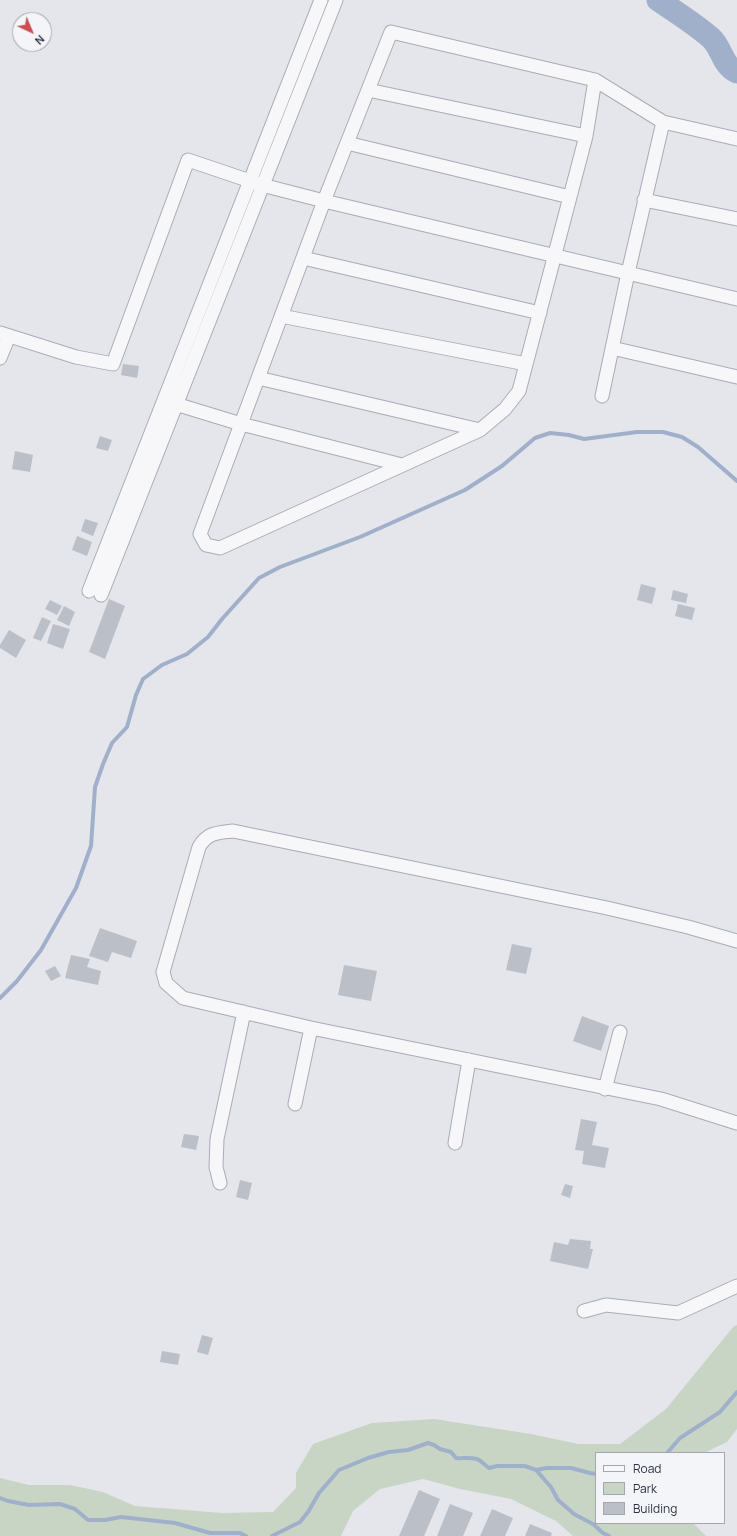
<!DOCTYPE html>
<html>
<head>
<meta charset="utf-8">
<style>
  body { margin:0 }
  #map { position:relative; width:737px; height:1536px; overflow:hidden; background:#e4e6eb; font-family:Manrope,sans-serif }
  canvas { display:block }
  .legend { position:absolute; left:595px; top:1452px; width:130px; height:72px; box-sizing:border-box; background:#f4f5f9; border:1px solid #a4a7b0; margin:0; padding:5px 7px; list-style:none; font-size:12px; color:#2c3243 }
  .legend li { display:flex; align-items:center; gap:8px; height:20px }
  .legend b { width:20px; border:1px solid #a4a7b0 }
  .north { position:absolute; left:12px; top:12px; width:40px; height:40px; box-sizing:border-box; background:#f4f5f9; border:1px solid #a4a7b0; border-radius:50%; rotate:136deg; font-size:11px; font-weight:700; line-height:16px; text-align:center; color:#2c3243 }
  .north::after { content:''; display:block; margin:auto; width:14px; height:18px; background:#ca4f53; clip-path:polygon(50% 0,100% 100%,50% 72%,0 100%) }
</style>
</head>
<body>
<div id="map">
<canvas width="737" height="1536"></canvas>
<ul class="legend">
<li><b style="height:5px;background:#f7f7fa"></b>Road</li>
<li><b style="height:11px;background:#c8d5c5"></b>Park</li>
<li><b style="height:11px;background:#bbbfc8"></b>Building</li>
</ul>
<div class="north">N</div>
</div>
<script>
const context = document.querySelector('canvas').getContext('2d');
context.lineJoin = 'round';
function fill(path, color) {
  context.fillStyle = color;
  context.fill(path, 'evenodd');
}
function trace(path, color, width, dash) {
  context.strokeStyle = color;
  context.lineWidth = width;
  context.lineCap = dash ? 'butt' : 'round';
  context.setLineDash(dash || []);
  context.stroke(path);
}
fill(new Path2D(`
  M 737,1325 L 737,1429 L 727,1442 L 704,1453 L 596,1453 L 596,1523 L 693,1523 L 706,1536 L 573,1536 L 556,1521 L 511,1499 L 460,1489 L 423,1479 L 380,1489 L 353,1511 L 341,1536 L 0,1536 L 0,1478 L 29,1485 L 70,1485 L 103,1492 L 135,1506 L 222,1513 L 273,1512 L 296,1488 L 296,1473 L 313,1444 L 372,1423 L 434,1419 L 531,1434 L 578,1444 L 620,1444 L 666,1409 L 734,1326 Z`), '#c8d5c5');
trace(new Path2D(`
  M 0,998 L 17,981 L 41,950 L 76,888 L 91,846 L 95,787 L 103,764 L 112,743 L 127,727 L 136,695 L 143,679 L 162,665 L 187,654 L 208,637 L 222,619 L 259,578 L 280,567 L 360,537 L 465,490 L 502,466 L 535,438 L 550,433 L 569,435 L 584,439 L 637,432 L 663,432 L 682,437 L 698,447 L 737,481
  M 667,1453 L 680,1438 L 720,1412 L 737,1392
  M 536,1470 L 551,1487 L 558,1500 L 574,1514 L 593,1524 L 603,1533 L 609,1536
  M 0,1498 L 8,1501 L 29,1505 L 60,1504 L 75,1509 L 88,1520 L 105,1520 L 121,1517 L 175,1523 L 210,1533 L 240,1533 L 246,1536
  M 272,1536 L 300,1522 L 308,1512 L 319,1493 L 339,1470 L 368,1458 L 389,1452 L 408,1450 L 428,1443 L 434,1445 L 440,1449 L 451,1452 L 456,1458 C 463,1459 473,1456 479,1460 C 482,1462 485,1465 489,1468 L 497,1466 L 525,1466 L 536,1470 L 547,1468 L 571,1468 L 590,1473 L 596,1474`), '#a1b0ca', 4);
trace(new Path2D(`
  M 658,0 C 676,12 695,24 711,38 C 722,48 722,65 737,72`), '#a1b0ca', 23);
fill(new Path2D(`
  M 123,364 L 139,366 L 137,378 L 121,375 Z
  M 100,436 L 112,440 L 108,451 L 96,448 Z
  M 15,451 L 33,455 L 30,472 L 12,469 Z
  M 85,519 L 98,523 L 93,536 L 81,531 Z
  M 77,536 L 92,542 L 87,556 L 72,550 Z
  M 641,584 L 656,588 L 652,604 L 637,600 Z
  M 673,590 L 688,594 L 686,603 L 671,600 Z
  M 109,599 L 125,606 L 105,659 L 89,652 Z
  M 50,600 L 62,606 L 57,615 L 45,609 Z
  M 678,604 L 695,608 L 692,620 L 675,616 Z
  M 64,606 L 75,612 L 69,626 L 57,620 Z
  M 42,617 L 51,621 L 41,641 L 33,638 Z
  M 53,624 L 70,629 L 63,649 L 47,643 Z
  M 9,630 L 26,640 L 16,658 L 0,648 L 0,645 Z
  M 100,928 L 137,941 L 131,958 L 112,952 L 108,962 L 89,956 Z
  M 512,944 L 532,948 L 526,974 L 506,970 Z
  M 71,955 L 90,959 L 87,967 L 101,971 L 98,985 L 65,978 Z
  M 344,965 L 377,971 L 371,1001 L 338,995 Z
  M 55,966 L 61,976 L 51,981 L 45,971 Z
  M 582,1016 L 609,1026 L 601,1051 L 573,1041 Z
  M 581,1119 L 597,1122 L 592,1145 L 609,1148 L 605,1168 L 582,1164 L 584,1151 L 575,1150 Z
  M 184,1134 L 199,1136 L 196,1150 L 181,1147 Z
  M 240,1180 L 252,1183 L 248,1200 L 236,1197 Z
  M 565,1184 L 573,1186 L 570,1198 L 561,1195 Z
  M 570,1239 L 591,1241 L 590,1249 L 593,1249 L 588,1269 L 550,1261 L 554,1242 L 568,1245 Z
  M 202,1335 L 213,1338 L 208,1355 L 197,1352 Z
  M 162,1351 L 180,1354 L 178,1365 L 160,1362 Z
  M 419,1490 L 440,1499 L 424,1536 L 399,1536 Z
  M 450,1504 L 473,1513 L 463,1536 L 437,1536 Z
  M 492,1509 L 513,1518 L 505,1536 L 480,1536 Z
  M 530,1524 L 552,1533 L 551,1536 L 525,1536 Z`), '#bbbfc8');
const minor = new Path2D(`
  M 595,80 L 586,136 L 519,391 L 505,409 L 480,430 L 220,548 L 206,545 L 200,534 L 324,201 L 391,32 L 595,80 L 663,122 L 737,139
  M 368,90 L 586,136
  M 347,143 L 570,197
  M 644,200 L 737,219
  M 303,258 L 540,313
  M 281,316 L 526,364
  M 0,333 L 76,357 L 113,364 L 188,160 L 262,185 L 324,201 L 737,299
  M 612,348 L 737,377
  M 0,358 L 9,336
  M 258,378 L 480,430
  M 602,396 L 628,273 L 663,122
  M 169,402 L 241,424 L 402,465
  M 89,591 L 321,0
  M 101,595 L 336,0
  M 737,941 L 688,927 L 607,908 L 233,831 C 217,833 208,832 199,847 L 163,972 L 166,983 L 183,998 L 311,1028 L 661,1099 L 737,1123
  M 605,1089 L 620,1032
  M 295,1104 L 311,1028
  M 455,1143 L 469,1060
  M 220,1183 L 216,1167 L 217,1139 L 244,1012
  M 584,1311 L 606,1305 L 678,1313 L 737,1286`);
trace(minor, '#a9acb5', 15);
trace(minor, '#f7f7fa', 13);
</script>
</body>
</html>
